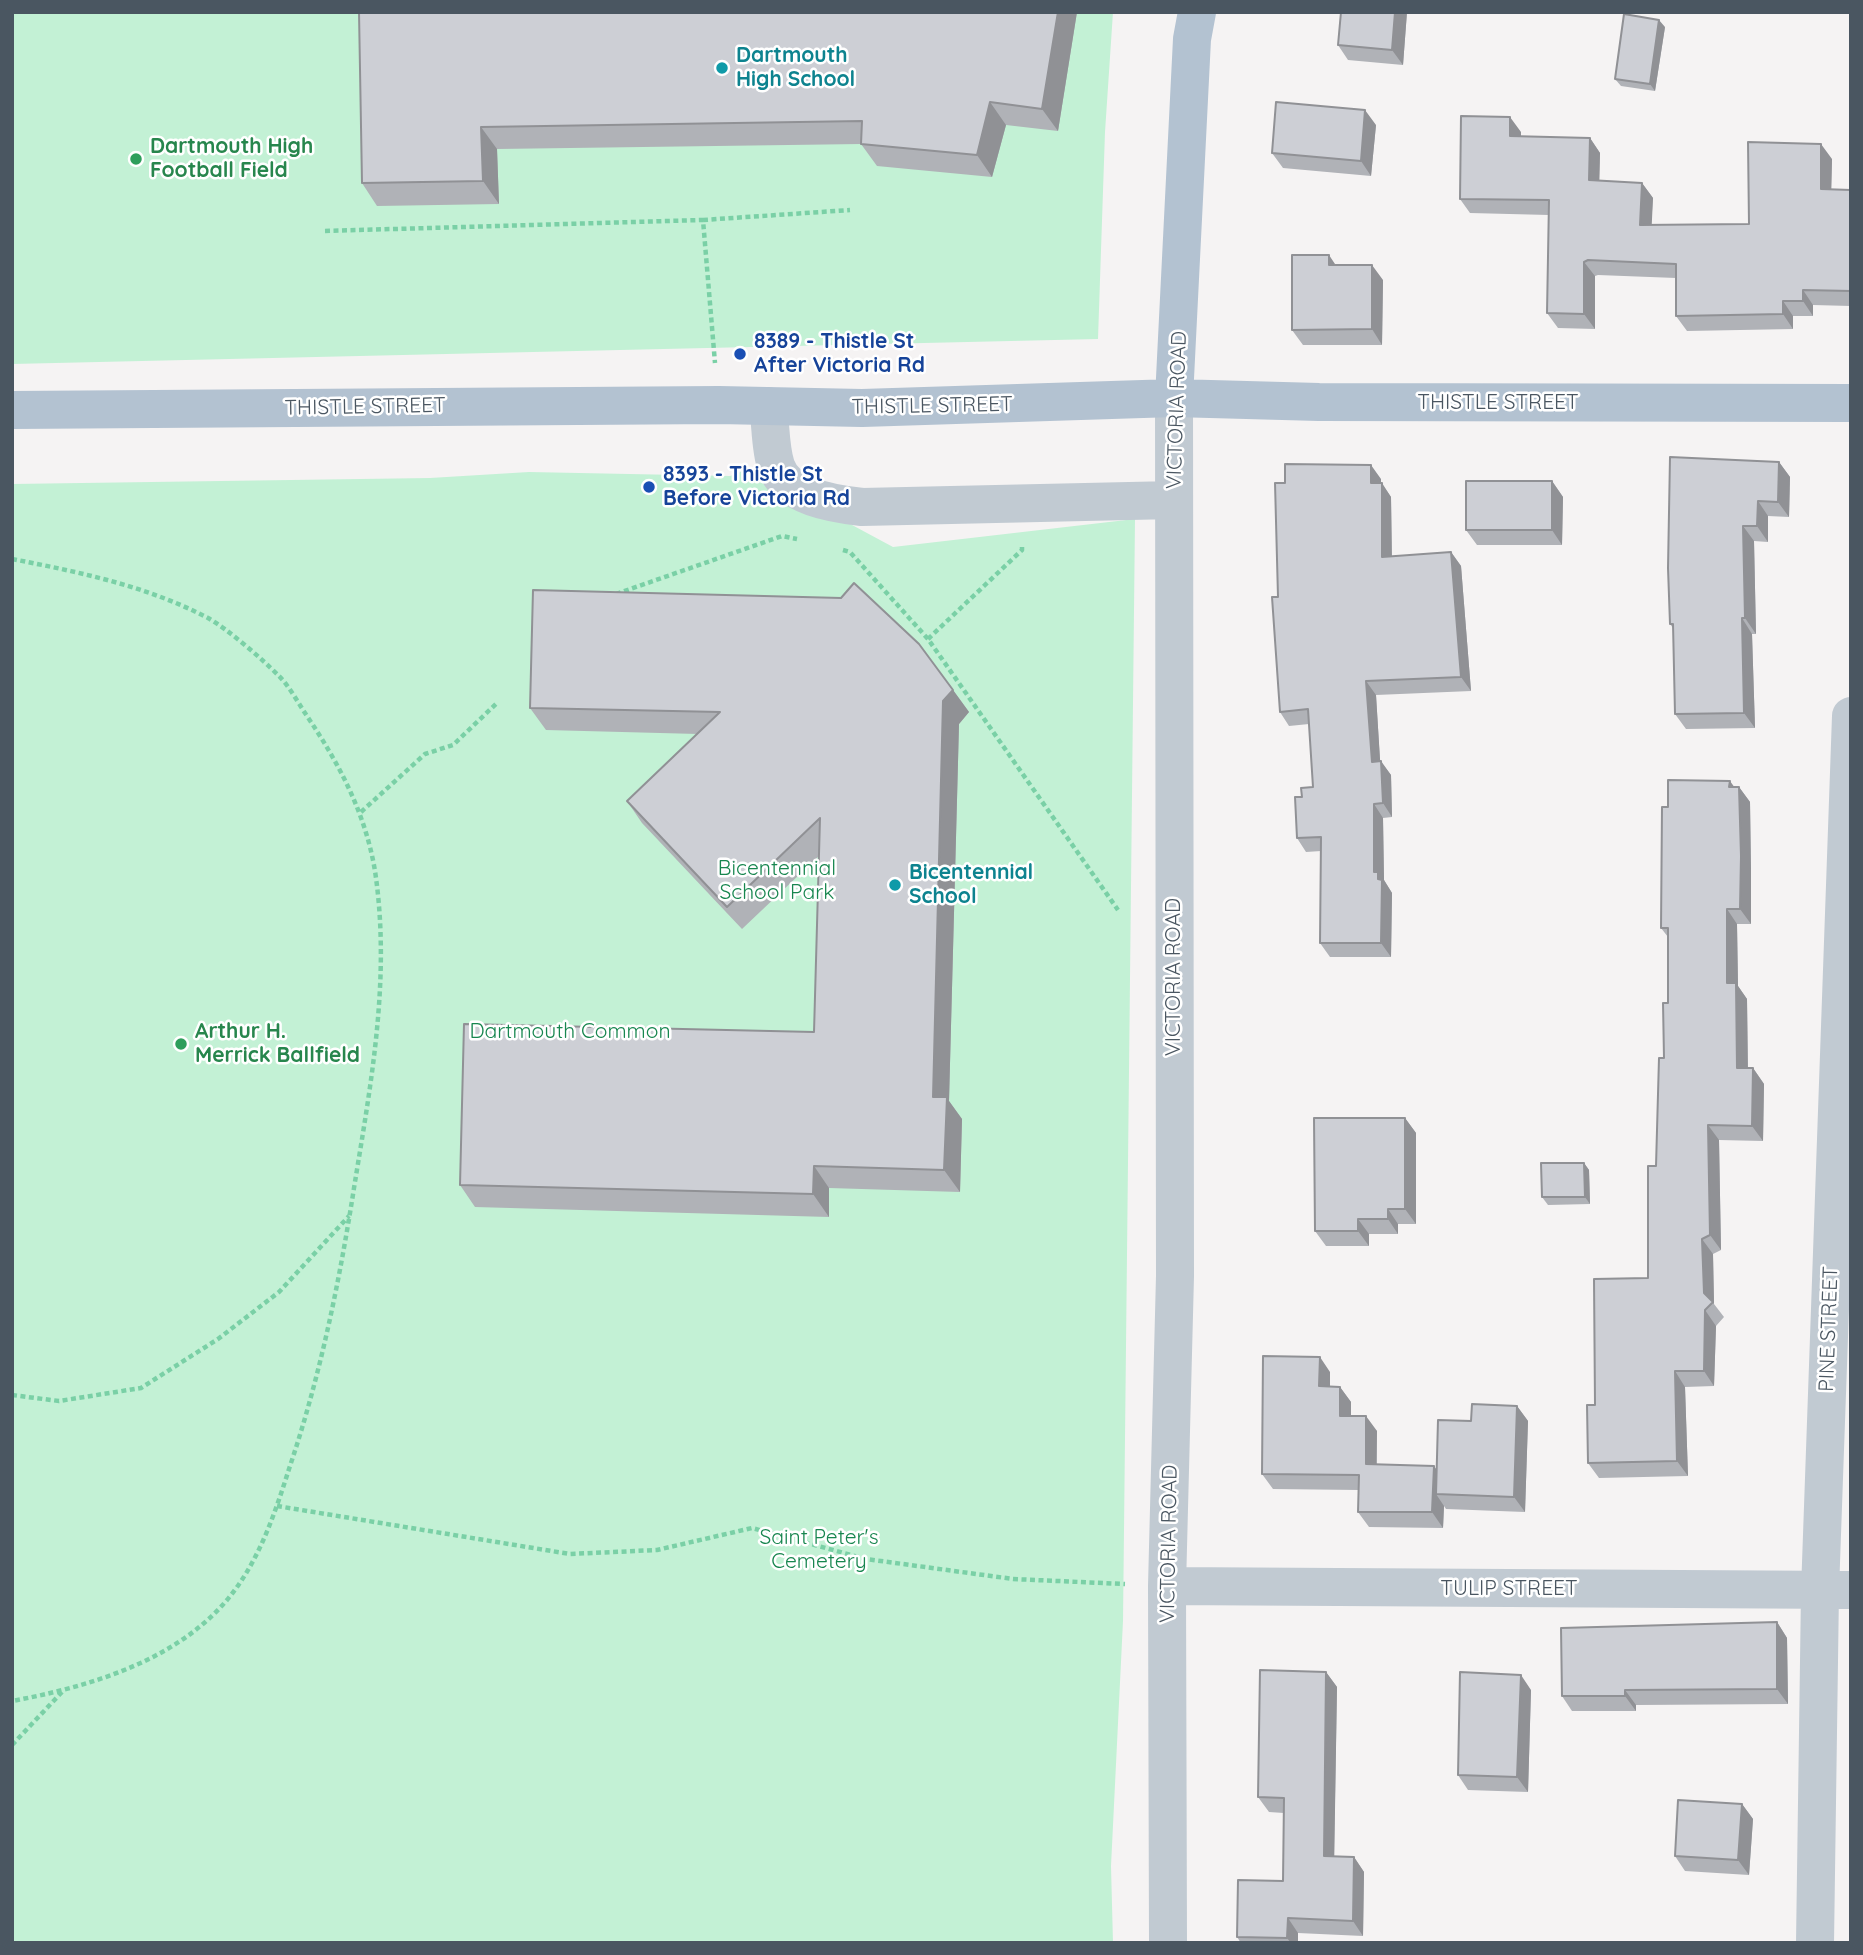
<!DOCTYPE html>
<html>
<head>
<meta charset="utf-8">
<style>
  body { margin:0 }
  #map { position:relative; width:1863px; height:1955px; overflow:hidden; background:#f5f3f3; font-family:Quicksand,sans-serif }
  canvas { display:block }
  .frame { position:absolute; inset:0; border:14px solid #4a5661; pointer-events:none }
</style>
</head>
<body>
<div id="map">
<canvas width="1863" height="1955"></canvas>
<div class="frame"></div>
</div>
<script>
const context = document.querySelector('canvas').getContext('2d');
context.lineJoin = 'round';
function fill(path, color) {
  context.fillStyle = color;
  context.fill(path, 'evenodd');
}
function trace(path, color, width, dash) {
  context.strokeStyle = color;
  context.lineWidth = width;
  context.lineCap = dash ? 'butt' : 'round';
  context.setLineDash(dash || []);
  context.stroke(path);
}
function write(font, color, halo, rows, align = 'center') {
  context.font = font + ' Quicksand,sans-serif';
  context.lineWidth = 5;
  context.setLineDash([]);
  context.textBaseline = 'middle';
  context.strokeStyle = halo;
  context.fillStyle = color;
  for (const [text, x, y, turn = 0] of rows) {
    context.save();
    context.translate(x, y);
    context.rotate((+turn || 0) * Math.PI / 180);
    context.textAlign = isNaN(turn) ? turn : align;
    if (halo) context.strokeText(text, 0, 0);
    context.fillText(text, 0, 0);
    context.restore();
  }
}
fill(new Path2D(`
  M 12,12 L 1113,12 L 1105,132 L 1098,339 L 12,364 Z
  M 748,469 L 893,547 L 1135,519 L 1123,1621 L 1111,1866 L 1113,1943 L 12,1943 L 12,484 L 430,478 L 529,472 L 730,476 Z`), '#c3f1d5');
trace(new Path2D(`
  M 703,220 L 850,210
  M 325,231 L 703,220 L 715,363
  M 843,550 L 850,552 L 928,639 L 1118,910
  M 12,559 C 79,572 147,586 208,618 C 229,630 261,658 279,676 C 289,686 297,701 305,713 C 338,762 365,811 375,871 C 391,978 371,1083 354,1188 C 339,1284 320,1377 289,1469 C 276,1510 262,1552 237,1587 C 187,1658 93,1686 12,1701
  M 616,594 L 782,536 L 797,539
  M 928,639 L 1022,550 L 1022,544
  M 361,812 L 425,754 L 453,745 L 498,702
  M 12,1395 L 59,1401 L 141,1388 L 218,1339 L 279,1292 L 349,1216
  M 277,1506 L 570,1554 L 657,1550 L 752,1528 L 866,1559 L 1013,1579 L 1125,1584
  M 12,1745 L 62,1692`), '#7ad0a6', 4.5, [5, 3.5]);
trace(new Path2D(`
  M 768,406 C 771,425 770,448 776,466 C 786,497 835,504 862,507 L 1174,500
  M 1167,1586 L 1851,1590
  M 1168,1943 L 1167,1586 L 1175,1276 L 1174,398
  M 1815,1943 L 1820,1591 L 1851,716`), '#c1cad2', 38);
trace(new Path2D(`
  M 1174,398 L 1192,39 L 1197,12
  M 12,410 L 719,405 L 862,408 L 1174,398 L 1319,402 L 1851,403`), '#b3c2d1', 38);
fill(new Path2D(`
  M 359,12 L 1077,12 L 1058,131 L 1006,125 L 992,177 L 877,166 L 861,144 L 497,149 L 499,204 L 377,206 L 362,183 Z
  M 1341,12 L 1407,12 L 1403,65 L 1348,60 L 1338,45 Z
  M 1665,27 L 1655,91 L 1621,86 L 1615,79 Z
  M 1376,125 L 1371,176 L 1283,168 L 1272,153 Z
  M 1521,132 L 1521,136 L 1590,138 L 1600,153 L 1599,181 L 1642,183 L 1653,198 L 1651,225 L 1749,224 L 1832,159 L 1831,189 L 1851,190 L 1851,306 L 1813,305 L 1813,316 L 1793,316 L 1793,329 L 1687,331 L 1676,316 L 1676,278 L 1598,275 L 1595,276 L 1595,329 L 1558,328 L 1547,313 L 1549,215 L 1470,213 L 1460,199 Z
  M 1383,280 L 1382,345 L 1303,345 L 1292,330 Z
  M 1779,462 L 1790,477 L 1789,517 L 1768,516 L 1768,542 L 1754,541 L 1756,634 L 1752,634 L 1755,728 L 1686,729 L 1675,714 L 1673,628 L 1670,624 Z
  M 1381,479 L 1381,483 L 1391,497 L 1392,556 L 1451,552 L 1461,566 L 1471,691 L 1376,695 L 1380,761 L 1391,775 L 1392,817 L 1383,818 L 1384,880 L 1392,893 L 1391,957 L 1330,957 L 1320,943 L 1321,851 L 1306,852 L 1297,838 L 1302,797 L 1313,787 L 1309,724 L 1289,726 L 1280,712 L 1278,597 L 1285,483 Z
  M 1552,481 L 1563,497 L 1562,545 L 1477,545 L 1466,530 Z
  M 953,690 L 969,712 L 959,724 L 949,1101 L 962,1119 L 960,1192 L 829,1188 L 829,1217 L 475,1207 L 460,1185 L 814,1032 L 819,856 L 742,929 L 642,823 L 627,801 L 698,734 L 546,730 L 530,708 Z
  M 1734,787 L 1739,787 L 1750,802 L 1751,871 L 1751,924 L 1737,924 L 1738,986 L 1747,999 L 1748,1068 L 1753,1068 L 1764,1084 L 1763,1141 L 1719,1140 L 1721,1250 L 1713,1254 L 1714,1304 L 1724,1317 L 1716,1326 L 1714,1386 L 1685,1387 L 1688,1476 L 1599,1478 L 1588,1463 L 1595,1405 L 1648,1278 L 1668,1003 L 1668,937 L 1661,928 L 1668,807 Z
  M 1405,1118 L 1416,1133 L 1416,1224 L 1398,1224 L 1398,1234 L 1369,1234 L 1369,1246 L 1326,1246 L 1315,1231 Z
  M 1584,1163 L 1589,1170 L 1590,1204 L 1548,1205 L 1542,1197 Z
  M 1330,1372 L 1330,1387 L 1340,1387 L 1351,1402 L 1351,1416 L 1377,1431 L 1377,1464 L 1436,1469 L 1471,1421 L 1517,1406 L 1528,1421 L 1525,1512 L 1446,1509 L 1444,1506 L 1443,1528 L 1369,1527 L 1358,1512 L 1359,1490 L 1273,1489 L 1262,1474 Z
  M 1777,1622 L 1787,1638 L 1788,1704 L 1636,1705 L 1636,1711 L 1572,1711 L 1562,1696 Z
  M 1326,1672 L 1337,1687 L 1334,1857 L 1354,1857 L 1364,1872 L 1363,1936 L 1298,1933 L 1298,1943 L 1241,1943 L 1237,1937 L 1283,1881 L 1284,1813 L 1269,1812 L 1258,1797 Z
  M 1531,1690 L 1528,1792 L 1468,1790 L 1458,1775 Z
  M 1742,1804 L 1753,1819 L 1749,1875 L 1685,1871 L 1675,1856 Z`), '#b0b2b7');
fill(new Path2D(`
  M 1058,12 L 1077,12 L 1058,131 L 1042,109 Z
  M 1395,12 L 1407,12 L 1403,65 L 1392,50 Z
  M 1659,20 L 1665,27 L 1655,91 L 1650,84 Z
  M 990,102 L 1006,125 L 992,177 L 977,155 Z
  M 1365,110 L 1376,125 L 1371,176 L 1361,161 Z
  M 1510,117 L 1521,132 L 1521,151 L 1510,136 Z
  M 481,127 L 497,149 L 499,204 L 483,181 Z
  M 1590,138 L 1600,153 L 1599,195 L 1589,180 Z
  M 1821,144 L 1832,159 L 1831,204 L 1821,189 Z
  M 1642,183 L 1653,198 L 1651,240 L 1640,225 Z
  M 1329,255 L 1339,270 L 1329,265 Z
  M 1584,262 L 1595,276 L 1595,329 L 1584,314 Z
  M 1372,265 L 1383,280 L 1382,345 L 1372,329 Z
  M 1803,290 L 1813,305 L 1813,316 L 1803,301 Z
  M 1783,301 L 1793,316 L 1793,329 L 1783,314 Z
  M 1779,462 L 1790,477 L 1789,517 L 1778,502 Z
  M 1371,465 L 1381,479 L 1381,497 L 1371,483 Z
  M 1552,481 L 1563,497 L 1562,545 L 1552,530 Z
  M 1382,483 L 1391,497 L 1392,571 L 1382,557 Z
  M 1758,501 L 1768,516 L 1768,542 L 1757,526 Z
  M 1743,526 L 1754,541 L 1756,634 L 1745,618 Z
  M 1451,552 L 1461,566 L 1471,691 L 1461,677 Z
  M 1742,618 L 1752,634 L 1755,728 L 1744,713 Z
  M 1366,681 L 1376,695 L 1381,775 L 1372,762 Z
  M 953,690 L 969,712 L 959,724 L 949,1101 L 962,1119 L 960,1192 L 944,1170 L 933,1097 L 943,701 Z
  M 1381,761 L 1391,775 L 1392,817 L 1383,803 Z
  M 1730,781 L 1740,795 L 1739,787 L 1750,802 L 1751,871 L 1751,924 L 1740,909 L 1729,787 Z
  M 1374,804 L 1383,818 L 1384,880 L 1392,893 L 1391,957 L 1381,943 L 1374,872 Z
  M 1727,909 L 1737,924 L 1738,986 L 1747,999 L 1748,1083 L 1737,1068 L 1727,983 Z
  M 1753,1068 L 1764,1084 L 1763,1141 L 1752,1126 Z
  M 1405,1118 L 1416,1133 L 1416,1224 L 1405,1209 Z
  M 1708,1125 L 1719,1140 L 1721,1250 L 1710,1235 Z
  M 1584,1163 L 1589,1170 L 1590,1204 L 1585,1197 Z
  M 814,1166 L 829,1188 L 829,1217 L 813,1194 Z
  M 1388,1209 L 1398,1224 L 1398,1234 L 1388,1219 Z
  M 1358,1219 L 1369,1234 L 1369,1246 L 1358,1231 Z
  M 1702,1239 L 1713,1254 L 1714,1304 L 1704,1293 Z
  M 1705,1310 L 1716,1326 L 1714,1386 L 1704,1371 Z
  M 1320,1357 L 1330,1372 L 1330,1401 L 1319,1386 Z
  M 1675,1371 L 1685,1387 L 1688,1476 L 1677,1461 Z
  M 1340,1387 L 1351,1402 L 1351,1431 L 1340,1416 Z
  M 1517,1406 L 1528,1421 L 1525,1512 L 1514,1497 Z
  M 1366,1416 L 1377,1431 L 1376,1479 L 1366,1464 Z
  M 1434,1466 L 1445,1481 L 1436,1494 L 1444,1506 L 1443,1528 L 1432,1512 Z
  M 1777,1622 L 1787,1638 L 1788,1704 L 1777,1689 Z
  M 1326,1672 L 1337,1687 L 1334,1871 L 1324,1856 Z
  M 1521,1675 L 1531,1690 L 1528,1792 L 1517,1777 Z
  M 1625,1690 L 1636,1705 L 1636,1711 L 1625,1696 Z
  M 1742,1804 L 1753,1819 L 1749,1875 L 1738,1860 Z
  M 1354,1857 L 1364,1872 L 1363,1936 L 1353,1921 Z
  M 1288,1918 L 1298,1933 L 1298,1943 L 1291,1943 L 1287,1938 Z`), '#909195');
const building = new Path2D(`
  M 359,12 L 1058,12 L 1042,109 L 990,102 L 977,155 L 861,144 L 862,121 L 481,127 L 483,181 L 362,183 Z
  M 1341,12 L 1395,12 L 1392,50 L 1338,45 Z
  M 1624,14 L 1659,20 L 1650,84 L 1615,79 Z
  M 1276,102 L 1365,110 L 1361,161 L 1272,153 Z
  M 1461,116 L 1510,117 L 1510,136 L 1590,138 L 1589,180 L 1642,183 L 1640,225 L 1749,224 L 1748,142 L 1821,144 L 1821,189 L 1851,190 L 1851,291 L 1803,290 L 1803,301 L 1783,301 L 1783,314 L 1676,316 L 1676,264 L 1588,260 L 1584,262 L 1584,314 L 1547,313 L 1549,200 L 1460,199 Z
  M 1292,255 L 1329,255 L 1329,265 L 1372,265 L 1372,329 L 1292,330 Z
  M 1670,457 L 1779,462 L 1778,502 L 1758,501 L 1757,526 L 1743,526 L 1745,618 L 1742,618 L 1744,713 L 1675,714 L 1673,624 L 1670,624 L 1668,568 Z
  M 1285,464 L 1371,465 L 1371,483 L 1382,483 L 1382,557 L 1451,552 L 1461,677 L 1366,681 L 1372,762 L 1381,761 L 1383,803 L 1374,804 L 1374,872 L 1378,872 L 1378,879 L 1382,880 L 1381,943 L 1320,943 L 1321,837 L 1297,838 L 1295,797 L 1302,797 L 1301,788 L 1313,787 L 1308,709 L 1280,712 L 1272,597 L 1278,597 L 1275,483 L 1285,483 Z
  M 1466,481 L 1552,481 L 1552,530 L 1466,530 Z
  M 854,583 L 919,644 L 953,690 L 943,701 L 933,1097 L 947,1097 L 944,1170 L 814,1166 L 813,1194 L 460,1185 L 464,1024 L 814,1032 L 820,818 L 727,907 L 627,801 L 720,712 L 530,708 L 533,590 L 841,598 Z
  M 1668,780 L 1730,781 L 1729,787 L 1739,787 L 1741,856 L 1740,909 L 1727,909 L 1727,983 L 1736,983 L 1737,1068 L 1753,1068 L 1752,1126 L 1708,1125 L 1710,1235 L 1702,1239 L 1704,1293 L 1713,1302 L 1705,1310 L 1704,1371 L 1675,1371 L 1677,1461 L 1588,1463 L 1587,1405 L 1595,1405 L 1594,1279 L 1648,1278 L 1648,1166 L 1656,1166 L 1659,1058 L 1664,1058 L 1663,1003 L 1668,1003 L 1668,928 L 1661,928 L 1662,807 L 1668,807 Z
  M 1314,1118 L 1405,1118 L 1405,1209 L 1388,1209 L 1388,1219 L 1358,1219 L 1358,1231 L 1315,1231 Z
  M 1541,1163 L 1584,1163 L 1585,1197 L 1542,1197 Z
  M 1263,1356 L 1320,1357 L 1319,1386 L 1340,1387 L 1340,1416 L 1366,1416 L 1366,1464 L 1434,1466 L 1432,1512 L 1358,1512 L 1359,1475 L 1262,1474 Z
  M 1472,1404 L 1517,1406 L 1514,1497 L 1436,1494 L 1438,1420 L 1471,1421 Z
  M 1777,1622 L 1777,1689 L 1625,1690 L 1625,1696 L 1562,1696 L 1561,1628 Z
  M 1260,1670 L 1326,1672 L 1324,1856 L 1354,1857 L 1353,1921 L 1288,1918 L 1287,1938 L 1237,1937 L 1238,1880 L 1283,1881 L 1284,1798 L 1258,1797 Z
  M 1460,1672 L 1521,1675 L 1517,1777 L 1458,1775 Z
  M 1678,1800 L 1742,1804 L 1738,1860 L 1675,1856 Z`);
fill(building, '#cdcfd5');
trace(building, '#909195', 2);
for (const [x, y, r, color] of [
  [722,68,7,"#0f9aa8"],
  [136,159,7,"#2e9e5b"],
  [740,354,7,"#1a4fb4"],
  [649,487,7,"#1a4fb4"],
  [895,885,7,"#0f9aa8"],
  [181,1044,7,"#2e9e5b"]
]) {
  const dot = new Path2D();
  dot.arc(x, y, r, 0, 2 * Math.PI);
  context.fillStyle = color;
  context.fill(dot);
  trace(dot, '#fff', 2.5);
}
write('bold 21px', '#0d838f', '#fff', [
  ["Dartmouth",736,56],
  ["High School",736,80],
  ["Bicentennial",909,873],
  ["School",909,897]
], 'left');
write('bold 21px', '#27864d', '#fff', [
  ["Dartmouth High",150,147],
  ["Football Field",150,171],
  ["Arthur H.",195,1032],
  ["Merrick Ballfield",195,1056]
], 'left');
write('bold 21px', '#164399', '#fff', [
  ["8389 - Thistle St",754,342],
  ["After Victoria Rd",754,366],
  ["8393 - Thistle St",663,475],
  ["Before Victoria Rd",663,499]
], 'left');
write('21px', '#4a5661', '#fff', [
  ["THISTLE STREET",1498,403],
  ["THISTLE STREET",932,406,-1],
  ["THISTLE STREET",365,407,-1],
  ["VICTORIA ROAD",1177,410,-88],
  ["VICTORIA ROAD",1174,977,-90],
  ["PINE STREET",1829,1329,-88],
  ["VICTORIA ROAD",1169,1544,-89],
  ["TULIP STREET",1509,1589]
]);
write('21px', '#17864f', '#fff', [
  ["Bicentennial",777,869],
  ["School Park",777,893],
  ["Dartmouth Common",570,1032],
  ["Saint Peter's",819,1538],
  ["Cemetery",819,1562]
]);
</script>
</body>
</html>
